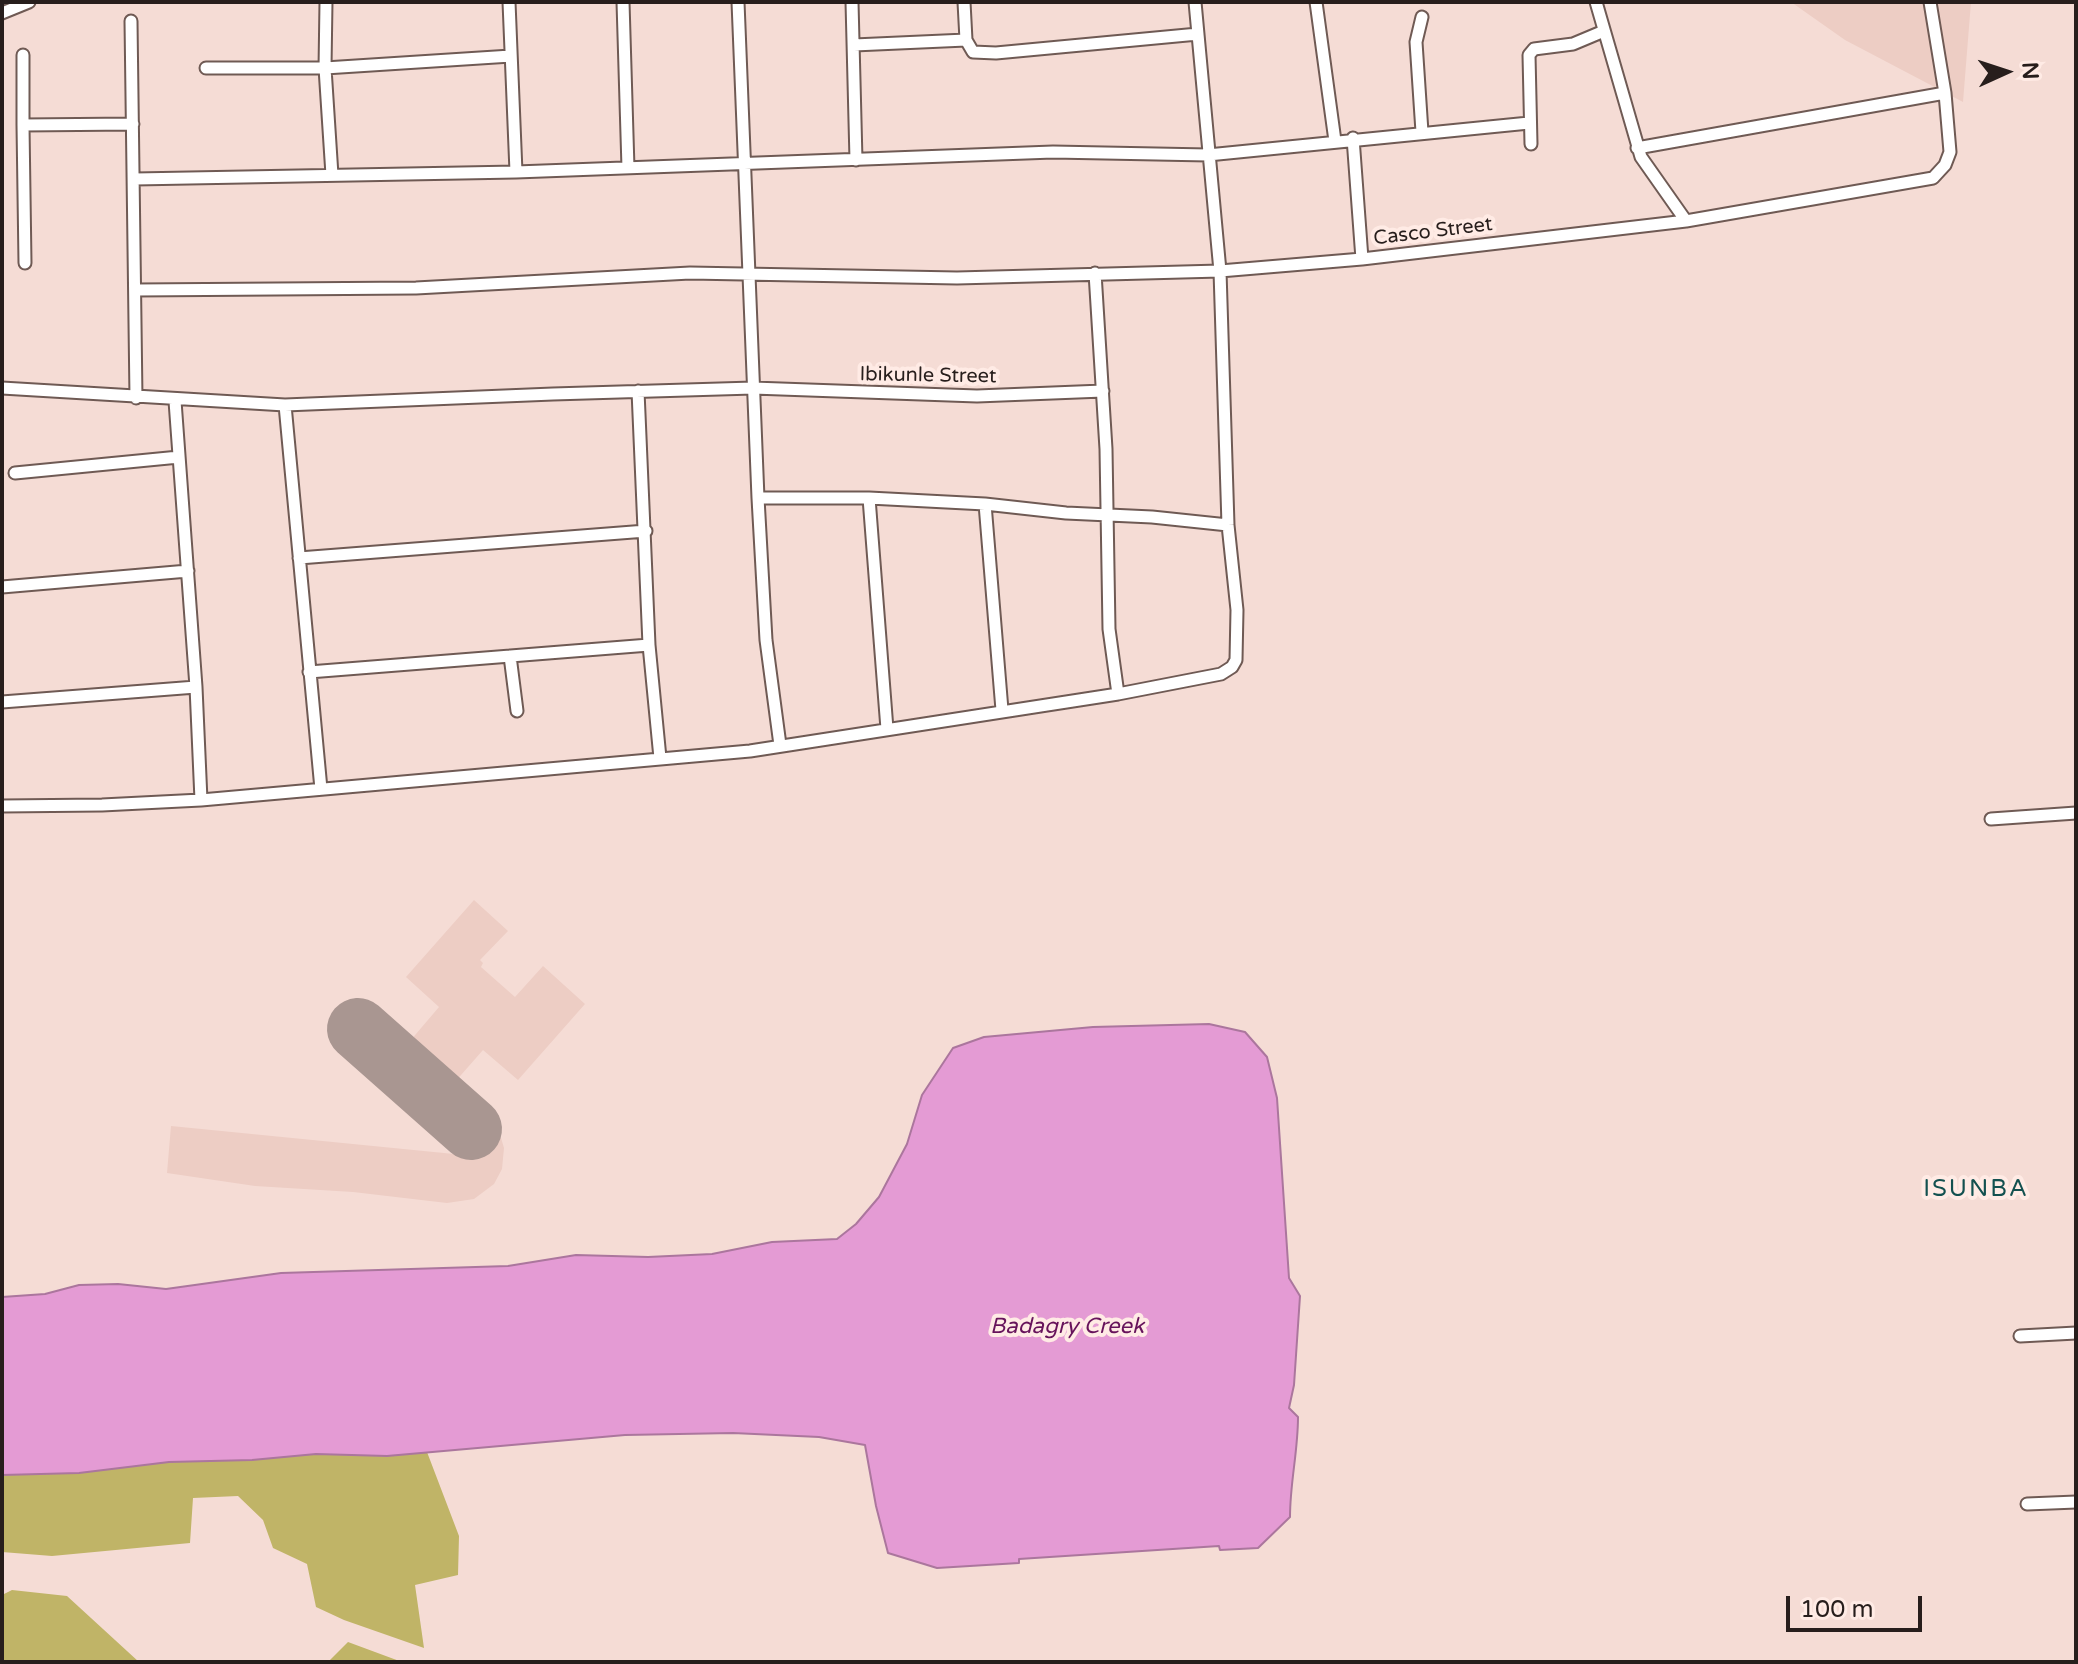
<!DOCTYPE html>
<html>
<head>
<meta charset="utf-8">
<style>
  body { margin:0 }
  #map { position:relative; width:2078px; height:1664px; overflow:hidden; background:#f5dcd5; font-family:"Varela Round",sans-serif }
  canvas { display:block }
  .frame { position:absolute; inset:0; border:4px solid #271e1c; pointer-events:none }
  .north { position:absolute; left:1966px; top:32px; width:80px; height:80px; -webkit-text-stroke:6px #ffebe5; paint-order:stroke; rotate:87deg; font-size:22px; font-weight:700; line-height:32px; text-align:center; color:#271e1c }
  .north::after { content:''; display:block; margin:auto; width:28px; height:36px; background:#271e1c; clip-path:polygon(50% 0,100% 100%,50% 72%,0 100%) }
  .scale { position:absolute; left:1786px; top:1596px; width:136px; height:36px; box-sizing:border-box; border:4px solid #271e1c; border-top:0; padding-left:10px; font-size:24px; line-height:28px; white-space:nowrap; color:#271e1c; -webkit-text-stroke:6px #ffebe5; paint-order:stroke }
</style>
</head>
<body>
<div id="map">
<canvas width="2078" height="1664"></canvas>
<div class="frame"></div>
<div class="north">N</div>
<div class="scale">100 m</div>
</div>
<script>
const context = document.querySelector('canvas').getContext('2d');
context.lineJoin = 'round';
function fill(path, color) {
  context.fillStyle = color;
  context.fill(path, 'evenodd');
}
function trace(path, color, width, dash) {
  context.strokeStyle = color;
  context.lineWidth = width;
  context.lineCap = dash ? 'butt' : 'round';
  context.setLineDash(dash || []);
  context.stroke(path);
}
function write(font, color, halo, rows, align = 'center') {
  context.font = font + ' "Varela Round",sans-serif';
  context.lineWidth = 8;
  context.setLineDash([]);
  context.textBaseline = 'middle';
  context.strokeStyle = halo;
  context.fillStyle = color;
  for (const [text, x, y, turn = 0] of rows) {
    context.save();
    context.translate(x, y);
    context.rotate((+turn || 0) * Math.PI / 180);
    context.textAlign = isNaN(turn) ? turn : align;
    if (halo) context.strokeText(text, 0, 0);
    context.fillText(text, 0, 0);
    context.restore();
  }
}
fill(new Path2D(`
  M 1791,2 L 1971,2 L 1963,102 L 1845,40 Z
  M 474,900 L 508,931 L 480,960 L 483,963 L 481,967 L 515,997 L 543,966 L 585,1004 L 518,1080 L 483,1050 L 454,1083 L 486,1112 L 455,1147 L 343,1045 L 375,1010 L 410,1041 L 439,1007 L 406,977 Z
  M 487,1118 L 499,1131 L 504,1148 L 502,1169 L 494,1184 L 474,1199 L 447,1203 L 353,1192 L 255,1186 L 167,1173 L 171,1126 L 454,1154 Z`), '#edcdc4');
fill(new Path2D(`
  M 427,1452 L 459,1536 L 458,1575 L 415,1585 L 424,1648 L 344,1620 L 316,1607 L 307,1564 L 273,1548 L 263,1520 L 238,1496 L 193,1498 L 190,1543 L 52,1556 L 2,1552 L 2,1475 L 79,1473 L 169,1462 L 252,1460 L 316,1454 L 387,1456 Z
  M 12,1590 L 67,1596 L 139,1662 L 2,1662 L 2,1595 Z
  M 348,1642 L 402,1662 L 328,1662 Z`), '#c0b467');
const water = new Path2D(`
  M 1209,1024 L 1245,1032 L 1267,1057 L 1277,1098 L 1289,1278 L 1300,1296 L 1294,1385 L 1289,1408 L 1298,1417 C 1298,1452 1290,1482 1290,1517 L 1258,1548 L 1220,1550 L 1219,1546 L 1019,1559 L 1019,1563 L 937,1568 L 888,1553 L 876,1506 L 865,1445 L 819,1437 L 733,1433 L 625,1435 L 387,1456 L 316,1454 L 252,1460 L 169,1462 L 79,1473 L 2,1475 L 2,1297 L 45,1294 L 79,1285 L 118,1284 L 166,1289 L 281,1273 L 508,1266 L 576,1255 L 648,1257 L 712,1254 L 772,1242 L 837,1239 L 856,1224 L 879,1197 L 907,1144 L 922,1095 L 953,1048 L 984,1037 L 1093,1027 Z`);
fill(water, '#e49bd4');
trace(water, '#ab769d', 2);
trace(new Path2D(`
  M 358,1029 L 471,1129`), '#a99691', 62);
const street = new Path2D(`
  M 326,2 L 325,68 L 332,175
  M 509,2 L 516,172
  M 623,2 L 628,168
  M 738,2 L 758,498 L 766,640 L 780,745
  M 852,2 L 856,160
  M 964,2 L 966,40
  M 1316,2 L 1335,141
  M 1596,2 L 1641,157 L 1686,221
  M 2,13 L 29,2
  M 131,21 L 136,398
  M 854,45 L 966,40 L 973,52 L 996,53 L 1198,34
  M 23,55 L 23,125 L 133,124
  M 206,68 L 325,68 L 511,56
  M 23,125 L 25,263
  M 1422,132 L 1416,42 L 1422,17
  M 1353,138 L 1362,259
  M 1531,144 L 1529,55 L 1534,49 L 1573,44 L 1604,31
  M 1637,148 L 1945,93
  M 135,179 L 516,172 L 1053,152 L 1208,155 L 1529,123
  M 1095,273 L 1106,449 L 1109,629 L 1118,694
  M 136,290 L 416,288 L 690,273 L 957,278 L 1220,271 L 1362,259 L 1686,221 L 1933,178 L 1945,165 L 1950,152 L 1945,93 L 1930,2
  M 2,388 L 285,405 L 553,394 L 753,388 L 977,396 L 1103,391
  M 638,391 L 649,645 L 660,758
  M 175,401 L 196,687 L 201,800
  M 285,405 L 321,789
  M 15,473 L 179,457
  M 758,498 L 869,498 L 985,504 L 1066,513 L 1152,517 L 1228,525
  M 869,498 L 887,729
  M 985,504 L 1002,710
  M 299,558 L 646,531
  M 2,587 L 188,571
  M 510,656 L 517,711
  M 309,672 L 649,645
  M 2,702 L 196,687
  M 2,806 L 102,805 L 201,800 L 750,751 L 1118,694 L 1221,674 L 1232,667 L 1236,660 L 1237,610 L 1228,525 L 1220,271 L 1195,2
  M 1991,819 L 2076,813
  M 2020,1336 L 2076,1333
  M 2027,1504 L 2076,1502`);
trace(street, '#6f5a54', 15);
trace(street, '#fff', 11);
write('20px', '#271e1c', '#ffebe5', [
  ["Casco Street",1433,232,-7],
  ["Ibikunle Street",928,376,1]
]);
write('italic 22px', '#67135b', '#ffebe5', [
  ["Badagry Creek",1067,1327]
]);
context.letterSpacing = '2px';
write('24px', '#135150', '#ffebe5', [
  ["ISUNBA",1976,1190]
]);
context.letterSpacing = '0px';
</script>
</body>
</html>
